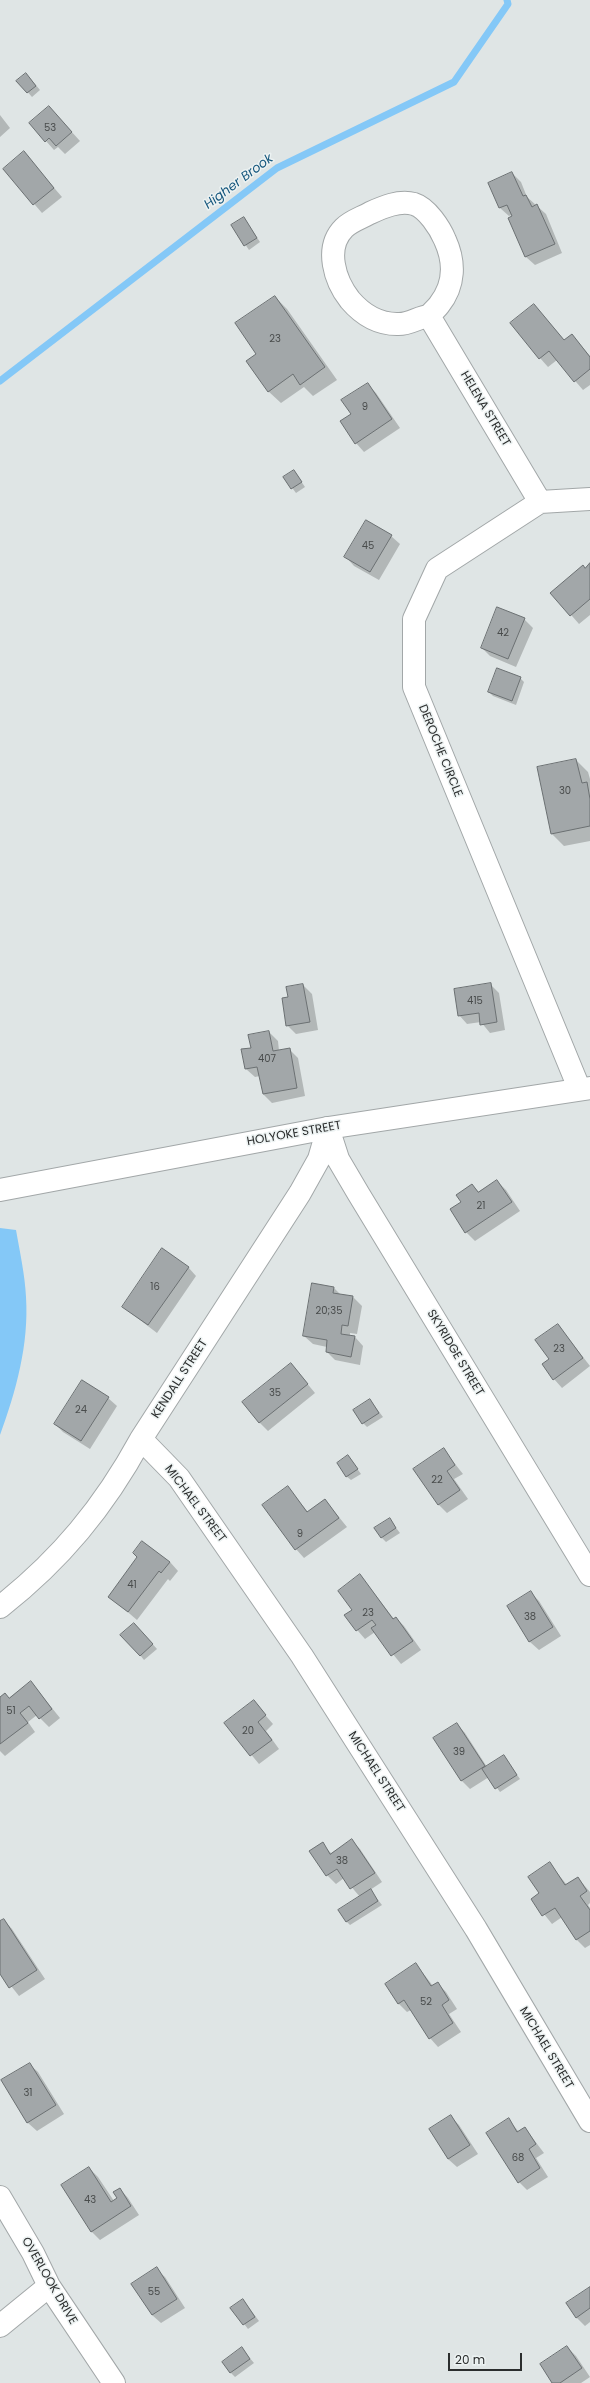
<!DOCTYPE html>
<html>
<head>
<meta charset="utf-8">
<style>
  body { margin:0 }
  #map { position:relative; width:590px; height:2383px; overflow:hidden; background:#dfe5e5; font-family:Poppins,sans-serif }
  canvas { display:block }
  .scale { position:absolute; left:448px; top:2353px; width:74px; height:18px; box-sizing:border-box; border:2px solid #2b2d2d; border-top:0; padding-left:5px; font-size:12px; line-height:14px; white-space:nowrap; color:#2b2d2d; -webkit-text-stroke:3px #ecf2f2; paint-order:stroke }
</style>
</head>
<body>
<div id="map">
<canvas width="590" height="2383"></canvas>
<div class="scale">20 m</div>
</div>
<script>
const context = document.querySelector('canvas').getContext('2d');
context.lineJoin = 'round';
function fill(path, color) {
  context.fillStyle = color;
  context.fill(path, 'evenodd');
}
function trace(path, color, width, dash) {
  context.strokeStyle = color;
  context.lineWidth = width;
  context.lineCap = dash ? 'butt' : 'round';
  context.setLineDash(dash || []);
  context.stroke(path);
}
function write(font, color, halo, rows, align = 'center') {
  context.font = font + ' Poppins,sans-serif';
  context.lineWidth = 3;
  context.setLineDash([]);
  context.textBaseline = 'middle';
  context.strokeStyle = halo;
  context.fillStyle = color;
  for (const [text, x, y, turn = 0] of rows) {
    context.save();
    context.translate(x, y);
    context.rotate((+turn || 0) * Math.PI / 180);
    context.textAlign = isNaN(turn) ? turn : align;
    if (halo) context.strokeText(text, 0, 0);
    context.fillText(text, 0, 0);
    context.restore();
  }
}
fill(new Path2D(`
  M 0,1228 L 16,1230 C 20,1253 25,1275 26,1297 C 29,1345 16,1391 0,1435 Z`), '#84c8f7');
fill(new Path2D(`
  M 30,78 L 40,90 L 32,97 L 18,81 Z
  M 49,107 L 80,141 L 65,154 L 58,147 L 54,150 L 46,141 Z
  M 0,115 L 10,128 L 0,137 Z
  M 24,153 L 62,197 L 42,213 L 4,169 Z
  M 512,173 L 521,182 L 527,197 L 546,214 L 562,253 L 535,265 L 526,257 L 509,218 L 515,216 L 514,214 L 509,216 L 500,208 L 489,183 Z
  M 244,218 L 260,242 L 249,250 L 232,225 Z
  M 275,297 L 287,309 L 337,380 L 313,396 L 304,387 L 281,403 L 268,391 L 258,355 Z
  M 534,305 L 565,341 L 572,335 L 590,356 L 590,385 L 583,390 L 557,360 L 548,367 L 540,358 Z
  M 367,384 L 376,393 L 400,428 L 364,452 L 356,443 Z
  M 294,471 L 305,487 L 296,493 L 284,477 Z
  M 391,536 L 400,544 L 379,580 L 354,566 L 346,557 Z
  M 590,565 L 590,615 L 579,624 L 552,593 Z
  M 524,619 L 533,628 L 516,667 L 490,656 L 482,648 Z
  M 520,678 L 524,682 L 516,705 L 493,696 L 489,692 Z
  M 576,760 L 588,772 L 590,779 L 590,841 L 564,846 L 552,834 L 538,768 Z
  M 490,984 L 499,993 L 505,1030 L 490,1033 L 481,1022 L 467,1024 L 459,1015 Z
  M 303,985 L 312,994 L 318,1030 L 296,1034 L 287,1025 Z
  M 269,1032 L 278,1041 L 279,1051 L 289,1049 L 298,1058 L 305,1096 L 272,1103 L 263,1094 L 260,1076 L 255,1077 L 246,1069 L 252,1048 Z
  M 497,1181 L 506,1190 L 520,1211 L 475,1241 L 466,1232 L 462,1202 L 472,1185 L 479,1192 Z
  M 188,1267 L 196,1276 L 157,1333 L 123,1307 Z
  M 313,1284 L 334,1288 L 341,1295 L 353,1297 L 362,1306 L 357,1334 L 350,1333 L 350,1336 L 355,1337 L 363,1346 L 360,1365 L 335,1360 L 327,1352 L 327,1347 L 313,1344 L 304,1336 Z
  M 558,1325 L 590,1366 L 562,1388 L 554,1379 Z
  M 291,1364 L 315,1393 L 268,1431 L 259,1422 Z
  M 108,1398 L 117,1406 L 90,1449 L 63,1432 L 55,1424 Z
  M 370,1400 L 383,1417 L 367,1427 L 363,1423 Z
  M 444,1450 L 463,1474 L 454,1479 L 468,1499 L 447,1513 L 438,1504 Z
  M 348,1456 L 361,1474 L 351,1480 L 346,1476 Z
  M 288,1488 L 308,1512 L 325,1500 L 347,1527 L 304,1558 L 296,1549 Z
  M 390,1520 L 400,1533 L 386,1542 L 382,1538 Z
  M 170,1562 L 178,1571 L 170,1581 L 168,1579 L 137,1620 L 109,1596 Z
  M 360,1575 L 394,1619 L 396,1618 L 404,1626 L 421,1650 L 401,1664 L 375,1632 L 365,1639 L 345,1616 L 353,1610 Z
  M 531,1593 L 539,1601 L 561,1636 L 539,1650 L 530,1642 L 509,1606 Z
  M 138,1628 L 157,1649 L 144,1660 L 140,1655 Z
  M 31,1682 L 60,1718 L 49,1727 L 37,1715 L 28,1722 L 35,1732 L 5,1756 L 0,1751 L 0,1699 L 10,1699 Z
  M 253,1701 L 273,1724 L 266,1731 L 279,1749 L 259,1764 L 225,1723 Z
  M 457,1724 L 465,1733 L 487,1767 L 504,1756 L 520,1779 L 500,1792 L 489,1777 L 470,1789 L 462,1781 L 434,1738 Z
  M 352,1841 L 360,1849 L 382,1882 L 370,1890 L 382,1905 L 350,1925 L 346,1921 L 360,1897 L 344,1878 L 336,1884 L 327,1875 L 322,1844 L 332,1854 Z
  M 549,1863 L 567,1885 L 578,1878 L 590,1892 L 590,1903 L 588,1905 L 590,1908 L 590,1945 L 585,1948 L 577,1940 L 562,1917 L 552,1924 L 532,1899 L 540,1893 Z
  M 4,1920 L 12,1929 L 45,1979 L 19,1996 L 0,1972 L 0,1923 Z
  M 416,1964 L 433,1986 L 438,1984 L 446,1992 L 457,2009 L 449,2014 L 461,2032 L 438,2047 L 430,2038 L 411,2010 L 407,2012 L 399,2004 L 386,1984 Z
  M 29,2064 L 38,2072 L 64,2114 L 37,2131 L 28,2123 L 2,2080 Z
  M 451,2117 L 459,2125 L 478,2154 L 457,2167 L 448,2159 L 430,2130 Z
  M 509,2120 L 519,2132 L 525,2128 L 544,2153 L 536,2158 L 548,2177 L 527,2190 L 519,2182 Z
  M 89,2168 L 98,2177 L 114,2201 L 119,2198 L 120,2189 L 128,2198 L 139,2215 L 100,2240 L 91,2231 Z
  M 156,2269 L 165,2277 L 185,2308 L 161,2323 L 152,2315 L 133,2285 Z
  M 590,2288 L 590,2322 L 585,2326 L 576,2317 Z
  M 243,2300 L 259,2321 L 248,2329 L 232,2308 Z
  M 567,2347 L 576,2356 L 590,2377 L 581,2383 L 553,2383 Z
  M 242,2349 L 254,2363 L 235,2377 L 231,2373 Z`), '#0003');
trace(new Path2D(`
  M 0,381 L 277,168 L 454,82 L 508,4 L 507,0`), '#84c8f7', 7);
const building = new Path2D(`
  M 26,73 L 36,86 L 27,93 L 16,81 Z
  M 49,106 L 72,132 L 56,146 L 49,138 L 45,142 L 29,123 Z
  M 24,151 L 54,188 L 33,205 L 3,169 Z
  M 512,172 L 523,196 L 526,195 L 532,207 L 537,204 L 555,244 L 525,257 L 508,218 L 512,216 L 507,205 L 499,208 L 488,183 Z
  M 244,217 L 257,238 L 244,246 L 231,225 Z
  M 275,296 L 325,367 L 300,385 L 293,374 L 268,392 L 246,361 L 256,354 L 235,323 Z
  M 534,304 L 564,340 L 572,334 L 590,357 L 590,369 L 574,382 L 549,351 L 539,359 L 510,323 Z
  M 368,383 L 392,419 L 355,444 L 340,421 L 351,414 L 341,400 Z
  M 294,470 L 302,482 L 291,489 L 283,477 Z
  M 366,520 L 392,535 L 370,572 L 344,557 Z
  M 590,563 L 590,599 L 570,616 L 550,593 L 583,565 L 585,568 Z
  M 497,607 L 525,618 L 508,659 L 481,648 Z
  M 497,668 L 521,677 L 512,701 L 488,692 Z
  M 576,759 L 582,783 L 587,782 L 590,799 L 590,826 L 551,834 L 537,767 Z
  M 491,983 L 497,1022 L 480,1025 L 479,1013 L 458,1016 L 454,989 Z
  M 303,984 L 310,1022 L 286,1026 L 282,998 L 288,997 L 286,987 Z
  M 269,1031 L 273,1051 L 290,1048 L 297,1088 L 263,1094 L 257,1067 L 245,1069 L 241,1049 L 251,1048 L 248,1035 Z
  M 497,1180 L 512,1202 L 465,1233 L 450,1209 L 461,1202 L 456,1195 L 472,1184 L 478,1192 Z
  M 162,1248 L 189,1267 L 148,1325 L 122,1307 Z
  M 312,1283 L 334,1287 L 333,1293 L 353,1296 L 348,1326 L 342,1325 L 341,1334 L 355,1336 L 351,1357 L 326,1352 L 327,1340 L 303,1336 Z
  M 558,1324 L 583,1358 L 553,1380 L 542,1364 L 549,1359 L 535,1340 Z
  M 291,1363 L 308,1384 L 259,1423 L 242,1402 Z
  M 82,1380 L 109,1397 L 81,1441 L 54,1424 Z
  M 370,1399 L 379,1413 L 362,1424 L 353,1410 Z
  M 444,1448 L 455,1465 L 447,1471 L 460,1490 L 438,1505 L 413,1469 Z
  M 348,1455 L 358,1469 L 346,1477 L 337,1463 Z
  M 288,1486 L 307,1512 L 325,1499 L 339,1518 L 295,1550 L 262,1505 Z
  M 390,1518 L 396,1528 L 381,1538 L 374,1528 Z
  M 142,1541 L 170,1562 L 161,1573 L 159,1571 L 128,1612 L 108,1597 L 137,1557 L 133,1553 Z
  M 360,1574 L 393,1619 L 396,1617 L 413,1641 L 391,1656 L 371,1628 L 376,1625 L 372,1620 L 356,1631 L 344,1615 L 352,1610 L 338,1591 Z
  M 531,1591 L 553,1627 L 529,1642 L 507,1606 Z
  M 134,1623 L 153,1644 L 140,1656 L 120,1635 Z
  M 31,1681 L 52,1709 L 39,1719 L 29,1706 L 20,1713 L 28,1723 L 0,1744 L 0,1697 L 5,1693 L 9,1698 Z
  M 254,1700 L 266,1715 L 258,1722 L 272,1740 L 250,1756 L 224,1723 Z
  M 457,1723 L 485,1766 L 461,1781 L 433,1738 Z
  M 504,1755 L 517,1775 L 495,1789 L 482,1769 Z
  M 352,1839 L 375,1873 L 350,1889 L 337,1869 L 326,1876 L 309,1851 L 323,1842 L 330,1854 Z
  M 550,1862 L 565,1885 L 578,1877 L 587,1891 L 580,1896 L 590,1910 L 590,1931 L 576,1940 L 555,1908 L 542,1916 L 531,1899 L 539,1893 L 528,1877 Z
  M 371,1889 L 378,1901 L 346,1922 L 338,1910 Z
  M 4,1919 L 37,1970 L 9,1988 L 0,1974 L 0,1921 Z
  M 416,1963 L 431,1986 L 438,1982 L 449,2000 L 442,2005 L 453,2023 L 429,2039 L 404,2000 L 398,2004 L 385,1984 Z
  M 30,2063 L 56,2105 L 27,2123 L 1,2080 Z
  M 451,2115 L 470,2145 L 448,2159 L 429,2129 Z
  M 509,2118 L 517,2132 L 525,2127 L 536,2144 L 529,2149 L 540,2168 L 518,2183 L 486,2133 Z
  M 89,2167 L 111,2202 L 117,2198 L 113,2192 L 120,2188 L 131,2206 L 91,2232 L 61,2185 Z
  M 157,2267 L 177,2299 L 152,2315 L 131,2284 Z
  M 590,2287 L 590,2308 L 576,2318 L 566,2303 Z
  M 243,2299 L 255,2317 L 243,2325 L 230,2308 Z
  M 567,2346 L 582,2368 L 560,2383 L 552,2383 L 540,2364 Z
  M 242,2347 L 250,2359 L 230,2373 L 222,2362 Z`);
fill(building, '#a2a7a9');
trace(building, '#6b7072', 1);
const minor = new Path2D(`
  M 429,316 C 418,317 409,325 397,324 C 378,324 362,314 350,300 C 335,281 324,248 344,228 C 351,221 361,218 370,213 C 383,207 399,200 414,204 C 427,208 440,228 445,240 C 455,262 455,285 439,305 C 436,309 432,312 429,316 L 540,502
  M 579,1088 L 414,687 L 414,619 L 437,569 L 540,502 L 590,499
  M 328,1128 L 338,1159 L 358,1193 L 590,1575
  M 141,1439 L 179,1478 L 302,1656 L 476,1929 L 590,2121
  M 0,1607 C 60,1560 104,1507 141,1439 L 300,1193 L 319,1159 L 328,1128
  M 0,2197 L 33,2253 L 49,2286 L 114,2383
  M 0,2326 L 49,2286`);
const major = new Path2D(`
  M 0,1190 L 328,1128 L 590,1088`);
trace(minor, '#a2a7a8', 24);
trace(major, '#a2a7a8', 24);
trace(minor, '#fff', 22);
trace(major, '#fff', 22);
write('10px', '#494c4c', null, [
  ["53",50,128],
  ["23",275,339],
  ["9",365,407],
  ["45",368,546],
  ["42",503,633],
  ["30",565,791],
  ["415",475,1001],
  ["407",267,1059],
  ["21",481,1206],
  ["16",155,1287],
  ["20;35",329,1311],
  ["23",559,1349],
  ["35",275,1393],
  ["24",81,1410],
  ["22",437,1480],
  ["9",300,1534],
  ["41",132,1585],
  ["23",368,1613],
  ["38",530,1617],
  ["51",11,1711],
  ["20",248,1731],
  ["39",459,1752],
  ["38",342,1861],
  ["52",426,2002],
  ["31",28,2093],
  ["68",518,2158],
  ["43",90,2200],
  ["55",154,2292]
]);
write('12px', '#2b2d2d', '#ecf2f2', [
  ["HELENA STREET",485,409,59],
  ["DEROCHE CIRCLE",440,751,68],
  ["HOLYOKE STREET",294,1134,-10],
  ["SKYRIDGE STREET",455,1353,59],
  ["KENDALL STREET",180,1379,-57],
  ["MICHAEL STREET",195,1504,53],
  ["MICHAEL STREET",376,1772,57],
  ["MICHAEL STREET",546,2048,59],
  ["OVERLOOK DRIVE",49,2281,60]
]);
write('italic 13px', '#13557c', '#ecf2f2', [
  ["Higher Brook",239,182,-37]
]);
</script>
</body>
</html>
